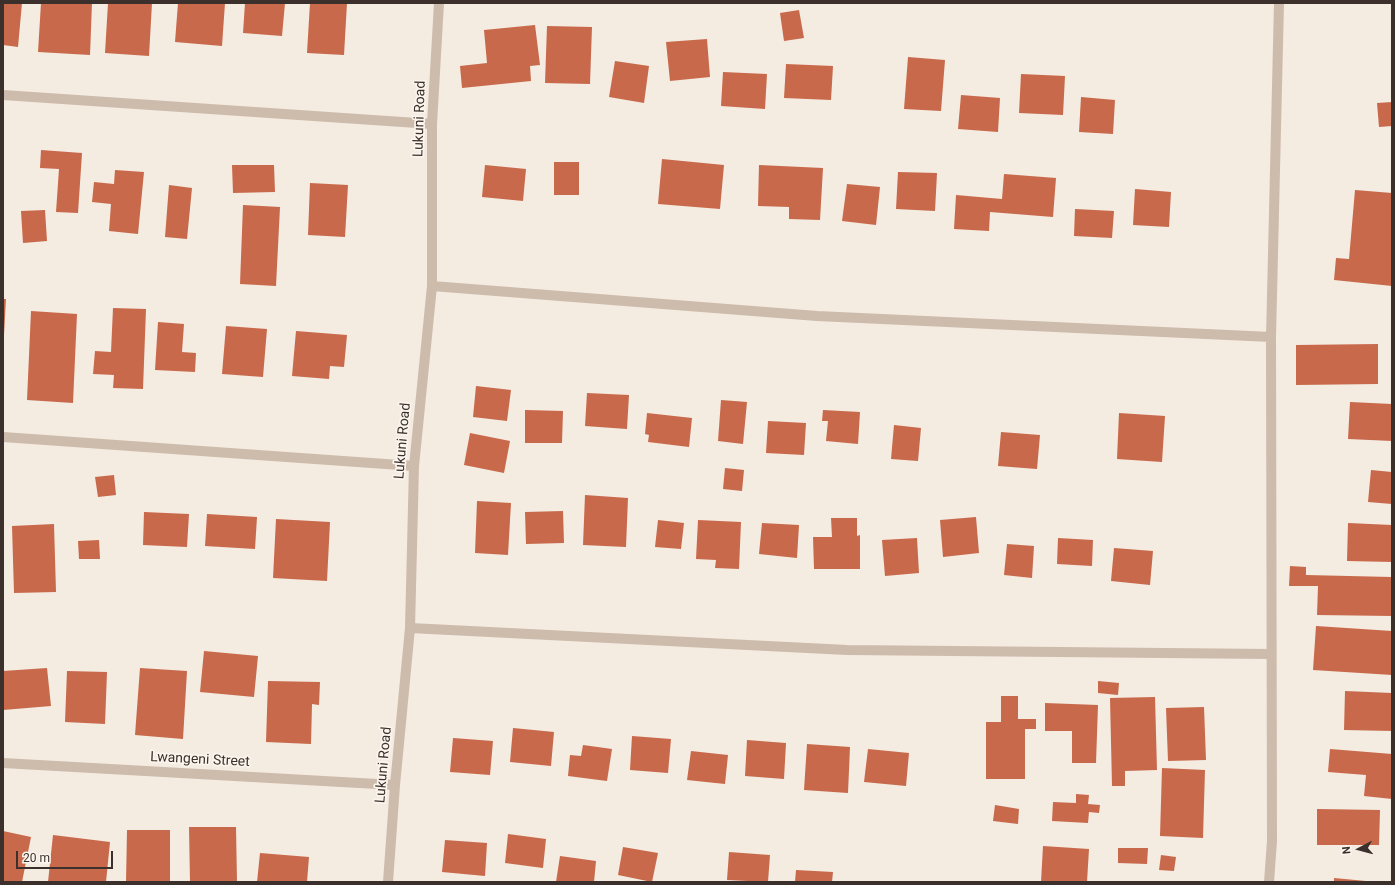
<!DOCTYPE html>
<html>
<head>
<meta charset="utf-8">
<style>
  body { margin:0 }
  #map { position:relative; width:1395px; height:885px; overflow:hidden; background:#f4ebe1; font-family:Roboto,sans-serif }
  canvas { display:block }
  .frame { position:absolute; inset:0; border:4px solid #3b302b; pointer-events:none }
  .north { position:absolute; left:1339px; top:829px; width:40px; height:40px; -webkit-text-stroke:3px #fbf5ee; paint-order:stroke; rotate:264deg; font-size:11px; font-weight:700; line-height:16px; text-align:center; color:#3b302b }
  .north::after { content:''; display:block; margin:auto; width:14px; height:18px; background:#3b302b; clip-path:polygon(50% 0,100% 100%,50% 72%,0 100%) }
  .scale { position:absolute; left:16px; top:851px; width:97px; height:18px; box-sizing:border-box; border:2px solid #3b302b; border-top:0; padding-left:5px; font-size:12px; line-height:14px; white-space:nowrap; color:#3b302b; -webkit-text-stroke:3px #fbf5ee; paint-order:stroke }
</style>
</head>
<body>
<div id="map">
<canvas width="1395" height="885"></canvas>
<div class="frame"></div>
<div class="north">N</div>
<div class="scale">20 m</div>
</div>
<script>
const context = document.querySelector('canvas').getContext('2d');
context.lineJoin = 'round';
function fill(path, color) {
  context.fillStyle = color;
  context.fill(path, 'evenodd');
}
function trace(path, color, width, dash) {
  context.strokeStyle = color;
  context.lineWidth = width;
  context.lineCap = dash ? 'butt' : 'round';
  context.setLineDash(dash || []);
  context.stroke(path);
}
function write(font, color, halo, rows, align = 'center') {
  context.font = font + ' Roboto,sans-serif';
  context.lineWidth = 3.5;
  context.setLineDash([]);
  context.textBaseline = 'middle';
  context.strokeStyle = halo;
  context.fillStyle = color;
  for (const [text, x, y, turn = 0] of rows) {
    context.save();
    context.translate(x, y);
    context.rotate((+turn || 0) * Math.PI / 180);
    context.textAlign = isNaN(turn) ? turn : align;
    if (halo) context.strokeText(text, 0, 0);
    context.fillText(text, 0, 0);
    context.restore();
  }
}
fill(new Path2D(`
  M 3,3 L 22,3 L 18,47 L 3,45 Z
  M 41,3 L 92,3 L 90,55 L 38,52 Z
  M 108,3 L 152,3 L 149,56 L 105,53 Z
  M 178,3 L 225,3 L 222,46 L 175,42 Z
  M 245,3 L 285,3 L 282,36 L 243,33 Z
  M 310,3 L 347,3 L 344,55 L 307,53 Z
  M 799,10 L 804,38 L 784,41 L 780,13 Z
  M 535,25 L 540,65 L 530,66 L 531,81 L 462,88 L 460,66 L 487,63 L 484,30 Z
  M 547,26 L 592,27 L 590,84 L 545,83 Z
  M 707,39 L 710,77 L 670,81 L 666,42 Z
  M 908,57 L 945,60 L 941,111 L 904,109 Z
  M 615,61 L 649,66 L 644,103 L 609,97 Z
  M 786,64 L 833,66 L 831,100 L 784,98 Z
  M 723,72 L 767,74 L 765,109 L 721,106 Z
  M 1021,74 L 1065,76 L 1063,115 L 1019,113 Z
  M 961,95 L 1000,98 L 998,132 L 958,129 Z
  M 1081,97 L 1115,100 L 1113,134 L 1079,132 Z
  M 1392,102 L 1392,126 L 1379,127 L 1377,103 Z
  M 41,150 L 82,153 L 78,213 L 56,212 L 59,169 L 40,168 Z
  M 662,159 L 724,165 L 720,209 L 658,204 Z
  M 554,162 L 579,162 L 579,195 L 554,195 Z
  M 232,165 L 274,165 L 275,192 L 233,193 Z
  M 485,165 L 526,169 L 523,201 L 482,197 Z
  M 759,165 L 823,168 L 820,220 L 789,219 L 789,207 L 758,206 Z
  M 115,170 L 144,172 L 138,234 L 109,231 L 111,204 L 92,202 L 94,182 L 114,184 Z
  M 898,172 L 937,173 L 935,211 L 896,209 Z
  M 1004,174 L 1056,178 L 1053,217 L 990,212 L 989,231 L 954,229 L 956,195 L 1002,199 Z
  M 310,183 L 348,185 L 345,237 L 308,235 Z
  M 847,184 L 880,187 L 876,225 L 842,221 Z
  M 169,185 L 192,188 L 187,239 L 165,237 Z
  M 1135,189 L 1171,192 L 1169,227 L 1133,225 Z
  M 1355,190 L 1392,193 L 1392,286 L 1334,280 L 1336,258 L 1349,259 Z
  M 243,205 L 280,207 L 276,286 L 240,284 Z
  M 1075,209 L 1114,211 L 1112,238 L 1074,236 Z
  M 45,210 L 47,241 L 23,243 L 21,211 Z
  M 3,299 L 6,299 L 4,335 L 3,335 Z
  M 113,308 L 146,309 L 143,389 L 113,388 L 114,375 L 93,374 L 95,351 L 111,352 Z
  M 31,311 L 77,314 L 73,403 L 27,400 Z
  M 158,322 L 184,324 L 182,352 L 196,353 L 195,372 L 155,370 Z
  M 226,326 L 267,329 L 263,377 L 222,374 Z
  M 296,331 L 347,335 L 344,367 L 330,366 L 329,379 L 292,376 Z
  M 1378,344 L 1378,384 L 1296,385 L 1296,345 Z
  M 476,386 L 511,390 L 507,421 L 473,417 Z
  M 587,393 L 629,395 L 627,429 L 585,426 Z
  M 721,400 L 747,402 L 743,444 L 718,441 Z
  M 1350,402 L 1392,404 L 1392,441 L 1348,439 Z
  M 525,410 L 563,411 L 562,443 L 525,443 Z
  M 823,410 L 860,412 L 858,444 L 826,441 L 828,421 L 822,421 Z
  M 647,413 L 692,418 L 689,447 L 648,442 L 649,435 L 645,434 Z
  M 1119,413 L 1165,416 L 1162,462 L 1117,459 Z
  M 768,421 L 806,423 L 804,455 L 766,453 Z
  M 894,425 L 921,428 L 918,461 L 891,459 Z
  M 1001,432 L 1040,435 L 1037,469 L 998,466 Z
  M 470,433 L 510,441 L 504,473 L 464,465 Z
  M 725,468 L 744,470 L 742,491 L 723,489 Z
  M 1371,470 L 1392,472 L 1392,504 L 1368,502 Z
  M 114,475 L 116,495 L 98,497 L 95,477 Z
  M 585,495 L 628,498 L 626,547 L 583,545 Z
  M 477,501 L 511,503 L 508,555 L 475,553 Z
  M 563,511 L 564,543 L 526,544 L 525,512 Z
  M 144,512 L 189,514 L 187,547 L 143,545 Z
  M 207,514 L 257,517 L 255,549 L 205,546 Z
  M 976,517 L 979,553 L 943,557 L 940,520 Z
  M 831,518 L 857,518 L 857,536 L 860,535 L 860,569 L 814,569 L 813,537 L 832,537 Z
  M 276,519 L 330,522 L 327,581 L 273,578 Z
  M 658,520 L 684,523 L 681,549 L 655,547 Z
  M 698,520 L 741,522 L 739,569 L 715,568 L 716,560 L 696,559 Z
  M 762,523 L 799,525 L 797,558 L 759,554 Z
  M 1348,523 L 1392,525 L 1392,562 L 1347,561 Z
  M 54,524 L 56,592 L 14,593 L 12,526 Z
  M 917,538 L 919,573 L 885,576 L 882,540 Z
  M 1058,538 L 1093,540 L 1092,566 L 1057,564 Z
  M 99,540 L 100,559 L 79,559 L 78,541 Z
  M 1007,544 L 1034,546 L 1032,578 L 1004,575 Z
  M 1114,548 L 1153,551 L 1150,585 L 1111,581 Z
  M 1290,566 L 1306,567 L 1306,575 L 1392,577 L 1392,616 L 1317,615 L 1318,586 L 1289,586 Z
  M 1316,626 L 1392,631 L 1392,675 L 1313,670 Z
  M 204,651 L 258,656 L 254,697 L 200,692 Z
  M 47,668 L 51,706 L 3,710 L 3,671 Z
  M 140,668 L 187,671 L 183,739 L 135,735 Z
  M 67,671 L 107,672 L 105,724 L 65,722 Z
  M 268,681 L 320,682 L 319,705 L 312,704 L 311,744 L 266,742 Z
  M 1098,681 L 1119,683 L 1118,695 L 1098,693 Z
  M 1345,691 L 1392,693 L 1392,731 L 1344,730 Z
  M 1001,696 L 1018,696 L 1018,719 L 1036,719 L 1036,729 L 1025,729 L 1025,779 L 986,779 L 986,722 L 1001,722 Z
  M 1155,697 L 1157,770 L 1125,771 L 1125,786 L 1112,786 L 1110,698 Z
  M 1045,703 L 1098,705 L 1096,763 L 1072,763 L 1072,731 L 1045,731 Z
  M 1204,707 L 1206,760 L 1168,761 L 1166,708 Z
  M 513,728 L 554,732 L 551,766 L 510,762 Z
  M 632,736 L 671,739 L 668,773 L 630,770 Z
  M 453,738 L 493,741 L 490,775 L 450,772 Z
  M 747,740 L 786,743 L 784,779 L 745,776 Z
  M 807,744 L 850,747 L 848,793 L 804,790 Z
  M 583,745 L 612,749 L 607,781 L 568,776 L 570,755 L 581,756 Z
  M 868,749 L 909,753 L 906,786 L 864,782 Z
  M 1330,749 L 1392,754 L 1392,799 L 1364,796 L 1366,775 L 1328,772 Z
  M 691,751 L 728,755 L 725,784 L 687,780 Z
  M 1162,768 L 1205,770 L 1203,838 L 1160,836 Z
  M 1076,794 L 1089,795 L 1088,804 L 1100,805 L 1099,813 L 1089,812 L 1088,823 L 1052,821 L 1053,802 L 1076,803 Z
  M 995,805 L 1019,809 L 1018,824 L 993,821 Z
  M 1317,809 L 1380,810 L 1379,845 L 1317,845 Z
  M 189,827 L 236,827 L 237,882 L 190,882 Z
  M 127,830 L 170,830 L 170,882 L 126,882 Z
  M 3,831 L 31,837 L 22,882 L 3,882 Z
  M 508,834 L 546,839 L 543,868 L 505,863 Z
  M 53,835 L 110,842 L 106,882 L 48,882 Z
  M 445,840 L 487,843 L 485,876 L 442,872 Z
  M 1043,846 L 1089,849 L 1087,882 L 1041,882 Z
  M 623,847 L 658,853 L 652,882 L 618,875 Z
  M 1118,848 L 1148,848 L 1147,864 L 1118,863 Z
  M 729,852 L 770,855 L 768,882 L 727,880 Z
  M 260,853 L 309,857 L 307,882 L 257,882 Z
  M 1161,855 L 1176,857 L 1174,871 L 1159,870 Z
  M 560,856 L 596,861 L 594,882 L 556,882 Z
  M 796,870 L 833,872 L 832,882 L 795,882 Z
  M 1334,878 L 1366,881 L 1366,882 L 1334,882 Z`), '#c8694b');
trace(new Path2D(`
  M 3,95 L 432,124
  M 432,286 L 817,316 L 1271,337
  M 3,437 L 414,466
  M 410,628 L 847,650 L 1271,654
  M 3,763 L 395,785
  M 388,882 L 395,785 L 410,628 L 414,466 L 432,286 L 432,124 L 439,3
  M 1269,882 L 1272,841 L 1271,337 L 1279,3`), '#cdbbac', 10);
write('14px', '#3b302b', '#fbf5ee', [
  ["Lukuni Road",420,119,-88],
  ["Lukuni Road",403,441,-85],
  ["Lwangeni Street",200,760,3],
  ["Lukuni Road",384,765,-85]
]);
</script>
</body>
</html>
